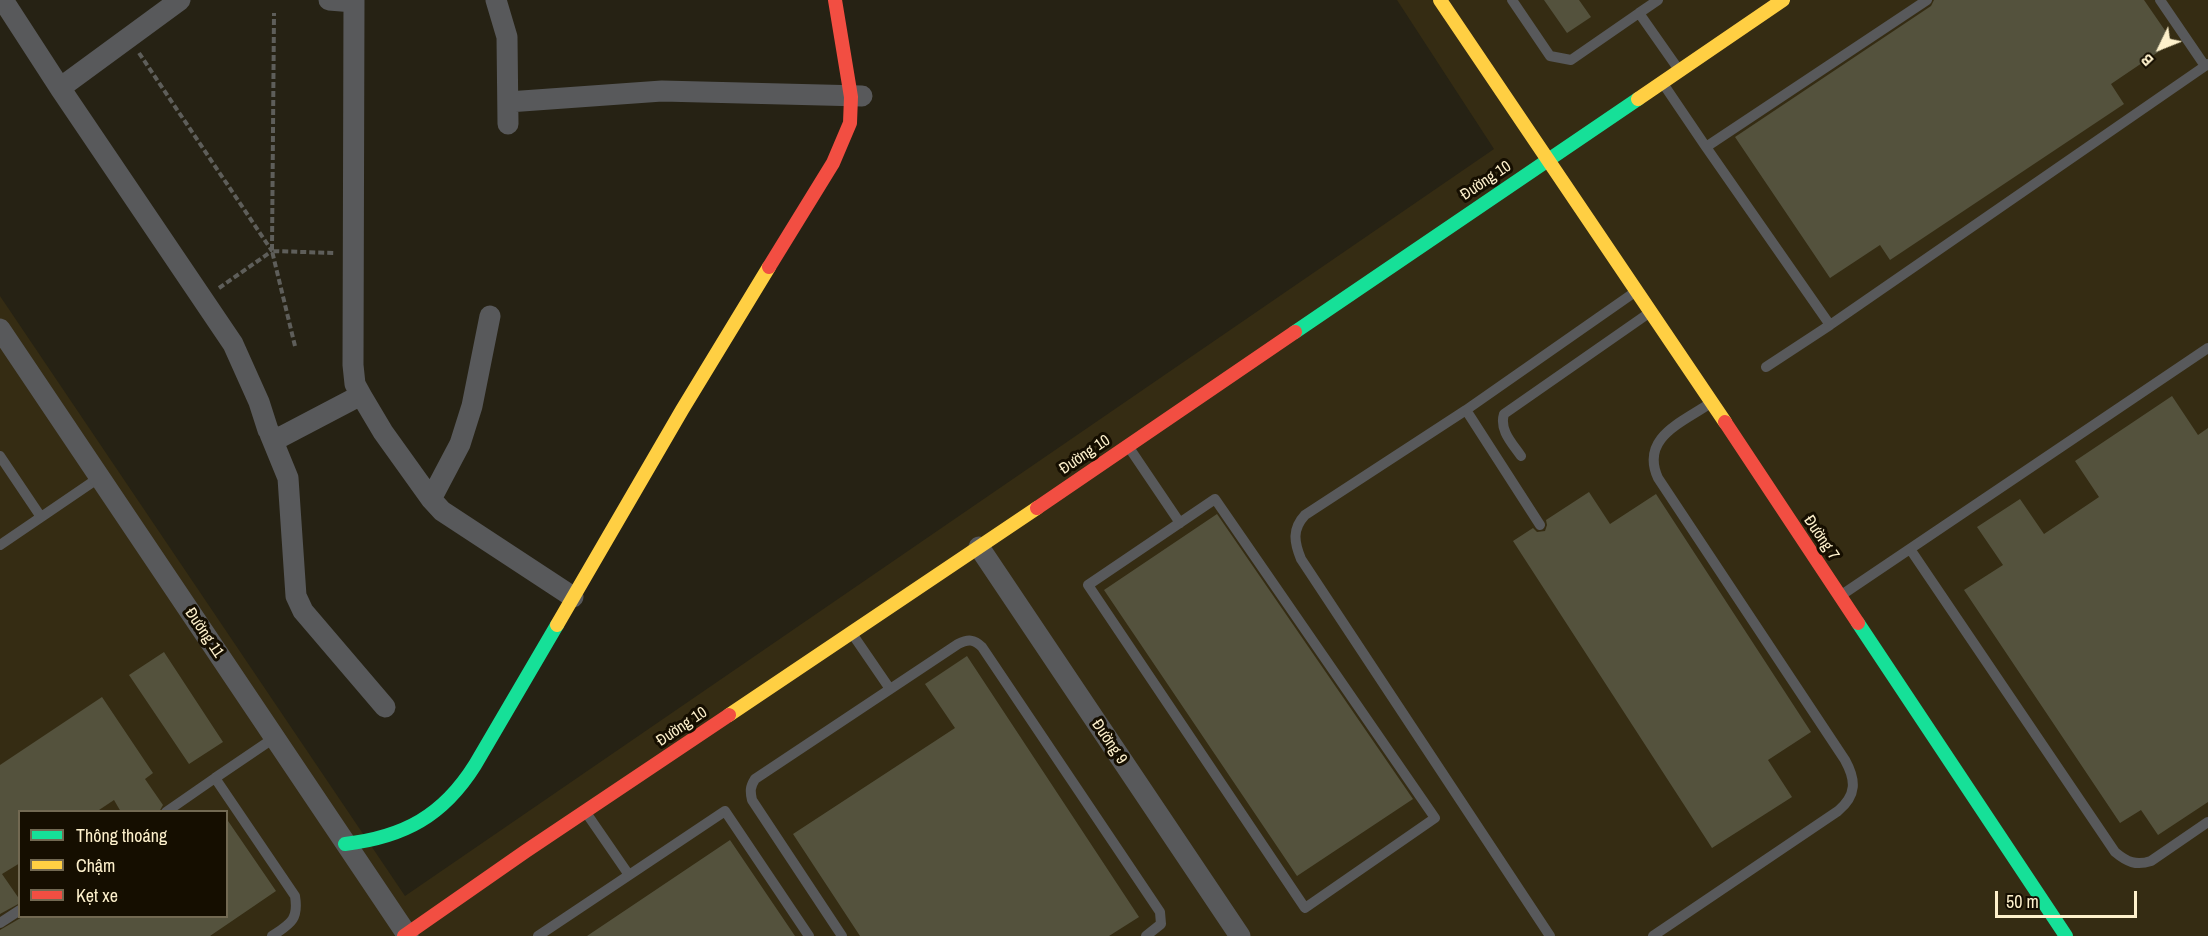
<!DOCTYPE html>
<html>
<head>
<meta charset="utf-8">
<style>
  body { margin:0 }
  #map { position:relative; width:2208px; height:936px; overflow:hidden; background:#262214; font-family:"Archivo Narrow",sans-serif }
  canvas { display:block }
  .legend { position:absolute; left:18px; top:810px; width:210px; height:108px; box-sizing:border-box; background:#150e00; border:2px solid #726952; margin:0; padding:8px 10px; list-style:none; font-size:18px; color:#fef1cc }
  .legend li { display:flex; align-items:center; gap:12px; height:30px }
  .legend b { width:30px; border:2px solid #726952 }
  .north { position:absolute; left:2130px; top:18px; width:60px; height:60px; -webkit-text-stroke:4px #150e00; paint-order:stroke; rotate:227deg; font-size:16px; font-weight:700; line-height:24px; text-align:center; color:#fef1cc }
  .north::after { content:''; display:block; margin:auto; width:21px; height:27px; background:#fef1cc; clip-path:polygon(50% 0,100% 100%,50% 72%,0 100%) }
  .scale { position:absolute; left:1995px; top:891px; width:142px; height:27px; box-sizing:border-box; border:3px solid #fef1cc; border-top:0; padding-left:8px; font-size:18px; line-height:21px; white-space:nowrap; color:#fef1cc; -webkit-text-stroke:4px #150e00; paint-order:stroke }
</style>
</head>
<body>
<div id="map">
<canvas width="2208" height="936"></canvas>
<ul class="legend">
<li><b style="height:8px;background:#16e098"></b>Thông thoáng</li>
<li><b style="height:8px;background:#ffcf43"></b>Chậm</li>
<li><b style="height:8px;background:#f24e42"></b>Kẹt xe</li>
</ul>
<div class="north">B</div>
<div class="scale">50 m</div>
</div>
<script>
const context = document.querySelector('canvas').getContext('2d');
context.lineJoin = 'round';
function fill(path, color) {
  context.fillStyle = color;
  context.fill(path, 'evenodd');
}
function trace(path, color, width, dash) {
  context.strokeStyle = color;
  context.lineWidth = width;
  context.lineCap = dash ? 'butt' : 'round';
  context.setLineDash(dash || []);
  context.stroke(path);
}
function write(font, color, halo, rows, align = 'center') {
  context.font = font + ' "Archivo Narrow",sans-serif';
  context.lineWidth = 6;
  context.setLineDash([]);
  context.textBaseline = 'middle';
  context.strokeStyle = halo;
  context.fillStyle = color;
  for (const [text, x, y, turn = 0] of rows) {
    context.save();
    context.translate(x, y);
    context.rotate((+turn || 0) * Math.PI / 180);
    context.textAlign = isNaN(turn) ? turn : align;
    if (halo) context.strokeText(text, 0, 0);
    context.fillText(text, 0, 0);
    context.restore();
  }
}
fill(new Path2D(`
  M 1397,0 L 2208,0 L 2208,936 L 0,936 L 0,296 L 405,896 L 1494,149 ZM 20,812 L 226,812 L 226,916 L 20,916 Z`), '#352c13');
fill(new Path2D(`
  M 1544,0 L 1579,0 L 1591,17 L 1567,33 Z
  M 1934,0 L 2144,0 L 2173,42 L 2111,84 L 2124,104 L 1890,260 L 1880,245 L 1830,278 L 1735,137 L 1931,6 Z
  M 2172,396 L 2198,435 L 2208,428 L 2208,802 L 2158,835 L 2141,810 L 2120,823 L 1964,590 L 2003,565 L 1977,527 L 2020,499 L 2044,534 L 2099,497 L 2075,461 Z
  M 1589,492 L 1610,524 L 1656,494 L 1811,732 L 1768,760 L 1792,797 L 1712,848 L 1513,541 L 1533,528 L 1537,532 L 1545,531 L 1547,525 L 1546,520 Z
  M 1217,514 L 1413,799 L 1297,876 L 1104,590 Z
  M 164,652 L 223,742 L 189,764 L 129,675 Z
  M 967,656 L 1139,917 L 1109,936 L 860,936 L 793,834 L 955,728 L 925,684 Z
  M 102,697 L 153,773 L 145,779 L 163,805 L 159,812 L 121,812 L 114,800 L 96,812 L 20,812 L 20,863 L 2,874 L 20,900 L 20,903 L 0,914 L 0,765 Z
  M 226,818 L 276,891 L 210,936 L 0,936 L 0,930 L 24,916 L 226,916 Z
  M 730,840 L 795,936 L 587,936 Z`), '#54523d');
trace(new Path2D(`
  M 139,53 L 272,251
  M 272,250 L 274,13
  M 219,288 L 272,251
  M 295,346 L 272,251 L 334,253`), '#5e5e5a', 4, [6, 3]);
trace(new Path2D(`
  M 1512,0 L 1550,56 L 1571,60 L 1639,13
  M 1658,0 L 1639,13 L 1679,70
  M 2160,0 L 2205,66
  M 1664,85 L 1706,147
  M 1830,325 L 2208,64
  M 1766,367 L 1830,325 L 1706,147 L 1927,0
  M 1466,410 L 1635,292
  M 1128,446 L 1180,523
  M 0,456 L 41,517
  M 1521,456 C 1512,443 1499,430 1504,414 L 1649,313
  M 1215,499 L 1435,818 L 1305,908 L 1088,585 Z
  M 1540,525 L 1466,410 L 1305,515 C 1292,529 1294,542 1301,559 L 1550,936
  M 0,545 L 100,477
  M 1910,549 L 2115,852 C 2127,862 2136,866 2151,861 L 2208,822
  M 1843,594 L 2208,348
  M 853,635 L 890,689
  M 215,778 L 274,738
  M 166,812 L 215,778 L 295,896 C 299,920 290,924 272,936
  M 587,814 L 629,875
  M 0,923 L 20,910
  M 538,936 L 725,811 L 809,936
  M 842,936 L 752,800 C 750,791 750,787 755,779 L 958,644 C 968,639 974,639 982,647 L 1160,912 L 1161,924 L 1146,936
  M 1653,936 L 1838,811 C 1857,795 1856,780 1845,760 L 1658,478 C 1640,438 1681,423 1709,404`), '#58595b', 10);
trace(new Path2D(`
  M 3,0 L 60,88
  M 180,0 L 60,88 L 233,344 L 259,402 L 268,430 L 273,437 L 279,438 L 361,395
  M 329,0 L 354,2
  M 354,0 L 353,365 L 355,384 L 361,395 L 383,432 L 431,499 L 442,511 L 573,597
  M 496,0 L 507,37 L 508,124
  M 508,102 L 662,91 L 862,96
  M 0,329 L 408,936
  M 270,434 L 288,478 L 296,596 L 303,611 L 385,707
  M 431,499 L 460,444 L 472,406 L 490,316
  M 979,547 L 1240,936`), '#58595b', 21);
trace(new Path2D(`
  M 1295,332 L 1638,99
  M 1858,623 L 2066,936
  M 345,844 C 404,837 443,816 475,765 L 557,625`), '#16e098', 14);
trace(new Path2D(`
  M 1440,0 L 1725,422
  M 1638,99 L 1783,0
  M 557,625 L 682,410 L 769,267
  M 729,715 L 1037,508`), '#ffcf43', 14);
trace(new Path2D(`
  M 769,267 L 833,163 L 850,123 L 851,97 L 835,0
  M 1725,422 L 1858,623
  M 1037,508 L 1295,332
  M 404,936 L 526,851 L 729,715`), '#f24e42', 14);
write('16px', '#fef1cc', '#150e00', [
  ["Đường 10",1486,181,-34],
  ["Đường 10",1085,455,-34],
  ["Đường 7",1821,538,56],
  ["Đường 11",204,633,56],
  ["Đường 10",682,727,-34],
  ["Đường 9",1109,742,56]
]);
</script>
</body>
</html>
